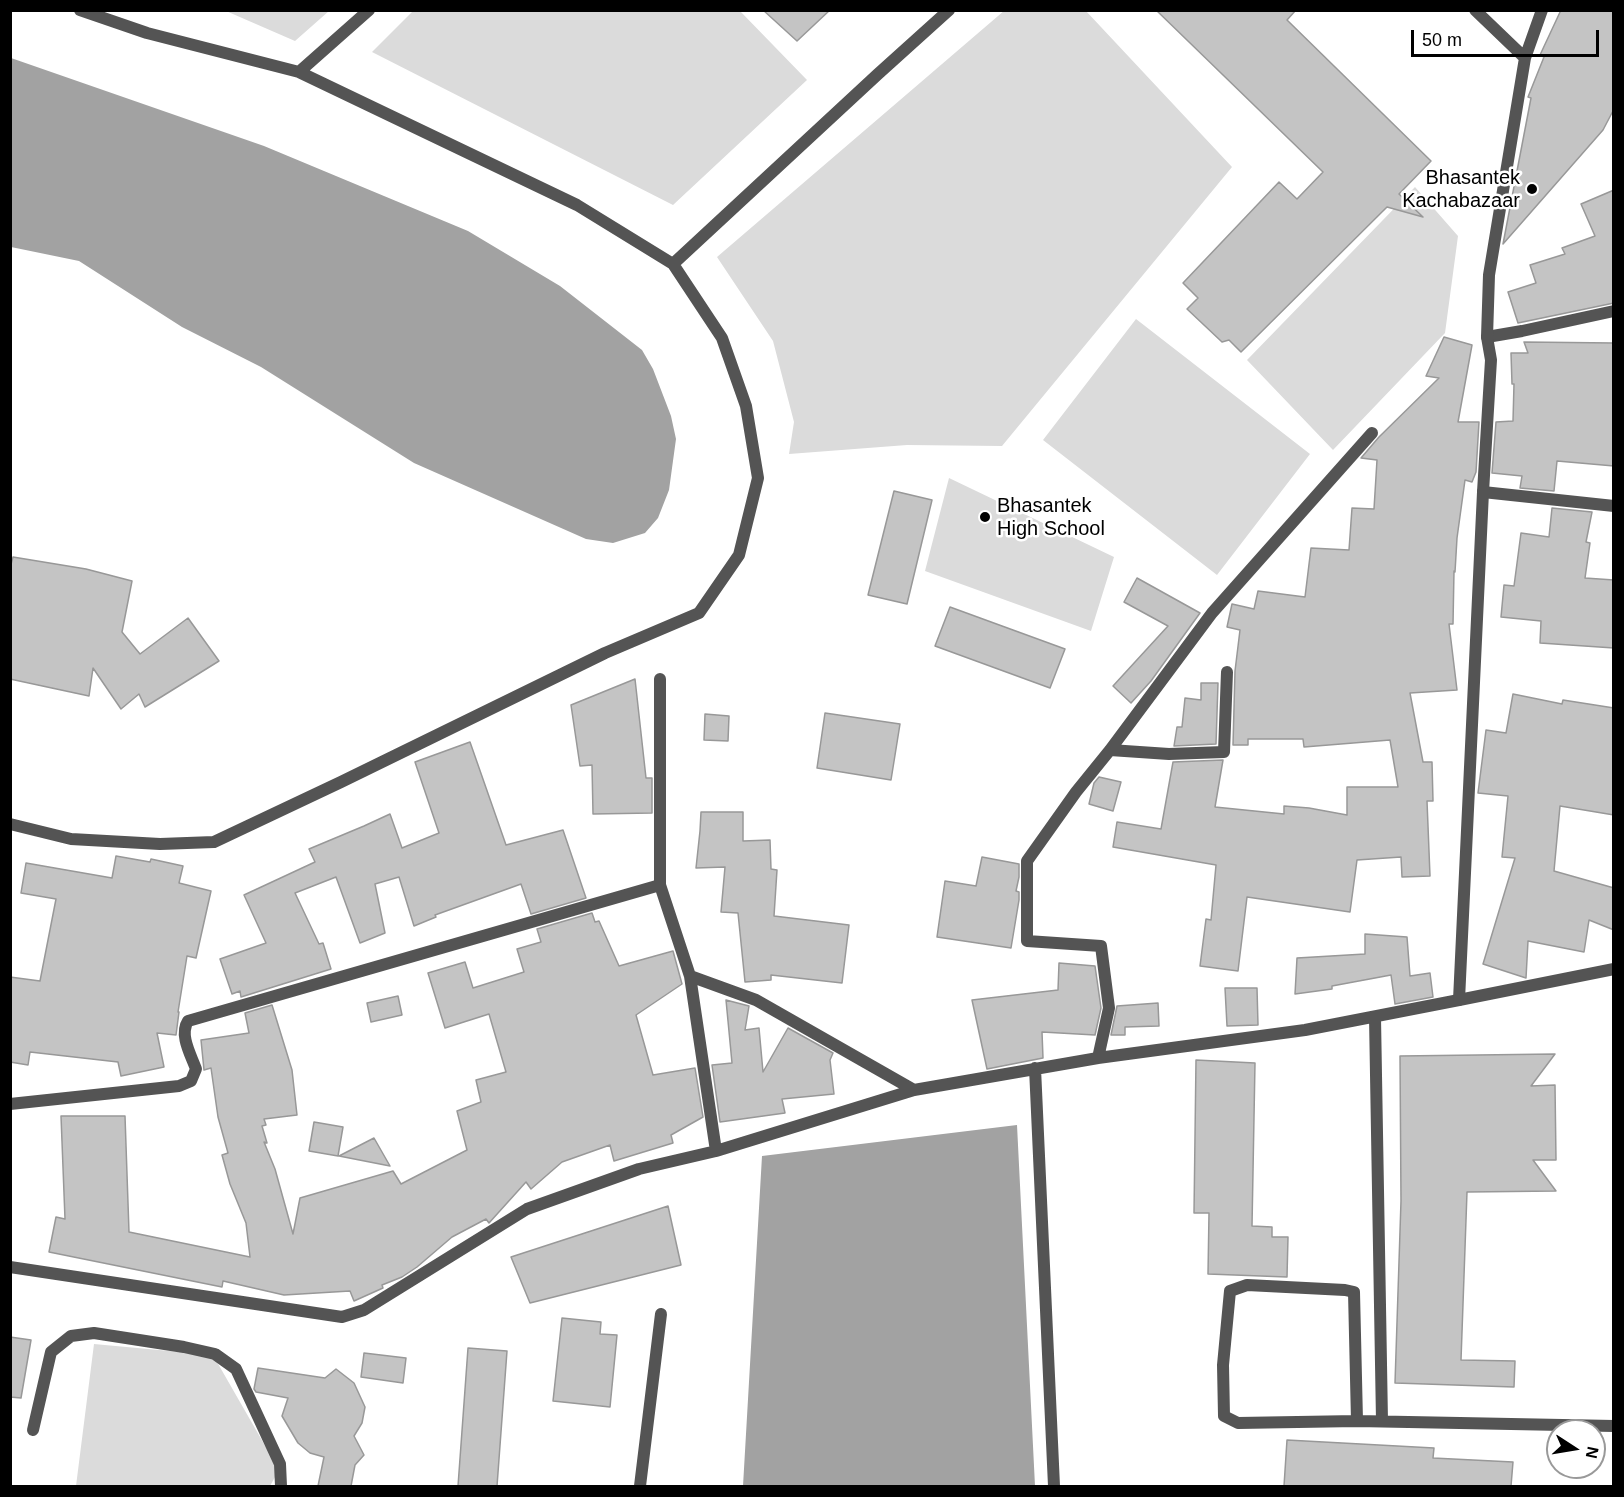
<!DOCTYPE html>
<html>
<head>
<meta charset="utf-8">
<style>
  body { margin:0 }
  #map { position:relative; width:1624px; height:1497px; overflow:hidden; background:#fff; font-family:Helvetica,sans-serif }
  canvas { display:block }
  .frame { position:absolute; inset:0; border:12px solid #000; pointer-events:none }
  .north { position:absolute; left:1546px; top:1419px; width:60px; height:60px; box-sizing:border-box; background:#fff; border:2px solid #999; border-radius:50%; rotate:102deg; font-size:16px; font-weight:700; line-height:24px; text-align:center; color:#000 }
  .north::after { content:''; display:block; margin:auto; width:21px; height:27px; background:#000; clip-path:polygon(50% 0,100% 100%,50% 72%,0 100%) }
  .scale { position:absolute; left:1411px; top:30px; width:188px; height:27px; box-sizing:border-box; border:3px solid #000; border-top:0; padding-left:8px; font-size:18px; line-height:21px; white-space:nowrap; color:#000; -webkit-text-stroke:4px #fff; paint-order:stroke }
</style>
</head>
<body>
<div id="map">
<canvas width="1624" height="1497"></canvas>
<div class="frame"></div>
<div class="north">N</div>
<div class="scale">50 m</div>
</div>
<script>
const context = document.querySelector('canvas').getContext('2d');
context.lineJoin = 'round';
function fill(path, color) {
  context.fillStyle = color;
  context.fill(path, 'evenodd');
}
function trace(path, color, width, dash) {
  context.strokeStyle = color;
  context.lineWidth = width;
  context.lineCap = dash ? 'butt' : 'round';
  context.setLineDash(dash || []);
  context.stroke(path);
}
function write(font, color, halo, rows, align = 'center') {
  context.font = font + ' Helvetica,sans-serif';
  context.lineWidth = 5;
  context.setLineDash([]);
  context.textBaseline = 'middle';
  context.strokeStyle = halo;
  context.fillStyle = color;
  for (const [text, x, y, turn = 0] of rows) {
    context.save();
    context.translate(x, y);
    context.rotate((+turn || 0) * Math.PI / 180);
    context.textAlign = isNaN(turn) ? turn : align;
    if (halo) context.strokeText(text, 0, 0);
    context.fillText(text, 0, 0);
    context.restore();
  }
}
fill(new Path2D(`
  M 1005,10 L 1086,11 L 1232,167 L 1002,446 L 907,445 L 789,454 L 794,422 L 773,341 L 717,257 Z
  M 226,11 L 329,11 L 295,41 Z
  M 413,11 L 740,11 L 807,80 L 673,205 L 372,52 Z
  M 1415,187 L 1458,236 L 1445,333 L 1333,450 L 1247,360 Z
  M 1136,319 L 1310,454 L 1217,575 L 1043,440 Z
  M 949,478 L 1114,557 L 1091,631 L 925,571 Z
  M 94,1344 L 213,1355 L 279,1470 L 270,1486 L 76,1486 Z`), '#dbdbdb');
fill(new Path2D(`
  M 11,58 L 264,146 L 468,231 L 560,286 L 642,350 L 653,369 L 671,416 L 676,439 L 669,490 L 658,518 L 645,533 L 613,543 L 586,539 L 414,463 L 261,367 L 182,327 L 79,261 L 11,247 Z
  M 1017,1125 L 1035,1486 L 743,1486 L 762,1156 Z`), '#a2a2a2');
const building = new Path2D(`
  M 763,10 L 830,10 L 797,41 Z
  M 1156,10 L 1296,10 L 1287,20 L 1431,161 L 1399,194 L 1423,217 L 1387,207 L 1241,352 L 1229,340 L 1222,342 L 1187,309 L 1198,298 L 1183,283 L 1279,182 L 1297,199 L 1323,172 Z
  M 1561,10 L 1614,10 L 1614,109 L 1603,130 L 1503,244 L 1531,98 L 1528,97 L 1544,57 L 1540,55 Z
  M 1614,190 L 1614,303 L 1518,323 L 1508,292 L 1536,283 L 1530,265 L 1565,254 L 1562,248 L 1595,236 L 1581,204 Z
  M 1444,337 L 1472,345 L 1458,422 L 1479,422 L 1476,472 L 1472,482 L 1465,480 L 1457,538 L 1455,572 L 1454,571 L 1453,624 L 1449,624 L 1457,690 L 1410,693 L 1423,762 L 1432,762 L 1433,801 L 1427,801 L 1430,876 L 1402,877 L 1401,857 L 1357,860 L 1350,912 L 1247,897 L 1238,971 L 1200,966 L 1206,919 L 1211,920 L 1216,865 L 1113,847 L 1117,822 L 1161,829 L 1173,762 L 1223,760 L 1215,807 L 1284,814 L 1284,806 L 1309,808 L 1347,815 L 1347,787 L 1398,787 L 1390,740 L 1304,747 L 1303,739 L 1248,739 L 1248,745 L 1233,745 L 1235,671 L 1240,630 L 1227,627 L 1232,604 L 1254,609 L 1258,591 L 1305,597 L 1311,548 L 1349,550 L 1352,508 L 1374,509 L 1377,460 L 1361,458 L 1379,437 L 1439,378 L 1426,376 Z
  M 1524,342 L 1614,343 L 1614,466 L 1557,461 L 1554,491 L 1520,488 L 1522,476 L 1492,473 L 1496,422 L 1513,421 L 1514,384 L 1512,384 L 1511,353 L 1528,353 Z
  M 894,491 L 932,500 L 907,604 L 868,595 Z
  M 1552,508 L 1592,512 L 1586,542 L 1590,543 L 1585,578 L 1614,580 L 1614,648 L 1540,643 L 1541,621 L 1501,617 L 1504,585 L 1514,586 L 1521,533 L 1549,537 Z
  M 13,557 L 86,569 L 132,581 L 122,632 L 140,654 L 188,618 L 219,661 L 145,707 L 139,694 L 121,709 L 93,668 L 89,696 L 10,679 L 10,568 Z
  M 1137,578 L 1200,613 L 1151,681 L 1131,703 L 1113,686 L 1168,626 L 1124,602 Z
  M 950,607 L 1065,649 L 1050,688 L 935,646 Z
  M 635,679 L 646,778 L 652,778 L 652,813 L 593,814 L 592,765 L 580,766 L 571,705 Z
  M 1201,683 L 1218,683 L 1216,744 L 1174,746 L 1177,727 L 1182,727 L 1185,698 L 1201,700 Z
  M 1513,694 L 1562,704 L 1563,700 L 1614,708 L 1614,815 L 1560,806 L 1554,871 L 1614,888 L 1614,930 L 1589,920 L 1584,952 L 1528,941 L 1526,978 L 1483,964 L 1515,858 L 1502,857 L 1508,796 L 1478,793 L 1486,730 L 1506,733 Z
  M 825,713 L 900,724 L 891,780 L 817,768 Z
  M 705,714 L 729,716 L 728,741 L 704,740 Z
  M 470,742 L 506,845 L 563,830 L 586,898 L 531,914 L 521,884 L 435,915 L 436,917 L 414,926 L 399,877 L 375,884 L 385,933 L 360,943 L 336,877 L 295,893 L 319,944 L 323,943 L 331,969 L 241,997 L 240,991 L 232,994 L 220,959 L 266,943 L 244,895 L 315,862 L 309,849 L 364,826 L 390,814 L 402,848 L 439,833 L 415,762 Z
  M 1099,777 L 1121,782 L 1113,811 L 1089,804 L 1094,783 Z
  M 701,812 L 743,812 L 743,841 L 770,840 L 771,869 L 777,870 L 774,916 L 849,925 L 842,983 L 771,975 L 771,980 L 745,982 L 738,913 L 721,912 L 725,867 L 696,868 L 700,831 Z
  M 116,856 L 150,862 L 151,859 L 183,866 L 179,883 L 211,891 L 196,958 L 187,956 L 178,1012 L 179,1012 L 176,1035 L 157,1033 L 164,1067 L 121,1076 L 118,1062 L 30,1052 L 28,1065 L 10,1062 L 10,977 L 40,981 L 56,899 L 21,893 L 26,863 L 112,878 Z
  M 982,857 L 1019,864 L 1019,877 L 1016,891 L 1019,892 L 1019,900 L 1011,948 L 937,937 L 945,881 L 976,886 Z
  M 592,913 L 595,922 L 599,921 L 619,966 L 673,951 L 682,984 L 636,1015 L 653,1075 L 695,1068 L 703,1117 L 671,1135 L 673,1143 L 614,1161 L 610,1145 L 562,1162 L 531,1189 L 526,1182 L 489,1223 L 486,1219 L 452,1237 L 417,1267 L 402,1277 L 382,1285 L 383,1288 L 354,1301 L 350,1291 L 284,1295 L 223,1281 L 222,1287 L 49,1252 L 56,1217 L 65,1219 L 61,1116 L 125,1116 L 129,1232 L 250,1257 L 246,1223 L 230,1184 L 222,1155 L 228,1153 L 218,1117 L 211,1068 L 204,1070 L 201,1040 L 249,1033 L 245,1013 L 272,1005 L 292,1070 L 297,1115 L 264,1119 L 266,1125 L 262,1126 L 267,1143 L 264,1142 L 275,1169 L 293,1234 L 300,1198 L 393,1171 L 401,1184 L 467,1150 L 457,1111 L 481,1102 L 476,1080 L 506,1072 L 489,1014 L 445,1028 L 428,973 L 465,962 L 473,988 L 524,972 L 517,949 L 541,942 L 537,929 Z
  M 1365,934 L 1407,937 L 1410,976 L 1430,973 L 1433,997 L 1395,1004 L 1391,975 L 1332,986 L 1332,989 L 1295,994 L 1297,958 L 1365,954 Z
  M 1059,963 L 1095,966 L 1101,1008 L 1095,1035 L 1042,1032 L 1043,1058 L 987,1069 L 972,1000 L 1058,990 Z
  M 1225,988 L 1257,988 L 1258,1025 L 1227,1026 Z
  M 398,996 L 402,1015 L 371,1022 L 367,1003 Z
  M 726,1000 L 749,1006 L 745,1030 L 759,1028 L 763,1072 L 788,1028 L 833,1053 L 830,1060 L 834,1094 L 782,1099 L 785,1113 L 720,1122 L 712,1065 L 732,1063 Z
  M 1158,1003 L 1159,1026 L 1125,1027 L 1125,1035 L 1111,1035 L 1117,1006 Z
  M 1555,1054 L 1531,1086 L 1555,1085 L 1556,1160 L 1533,1160 L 1556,1191 L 1467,1192 L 1461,1360 L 1515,1361 L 1514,1387 L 1395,1383 L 1401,1201 L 1400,1056 Z
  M 1196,1060 L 1255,1063 L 1252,1226 L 1272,1227 L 1272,1237 L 1288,1237 L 1287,1277 L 1208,1274 L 1209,1213 L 1194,1213 Z
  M 314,1122 L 343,1127 L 338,1156 L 309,1151 Z
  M 374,1138 L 390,1166 L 339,1156 Z
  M 668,1206 L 681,1265 L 530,1303 L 511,1257 Z
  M 562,1318 L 601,1322 L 600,1334 L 617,1335 L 610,1407 L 553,1401 Z
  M 10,1337 L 31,1340 L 21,1398 L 10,1397 Z
  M 468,1348 L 507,1351 L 497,1486 L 458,1486 Z
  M 364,1353 L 406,1358 L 403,1383 L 361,1377 Z
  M 258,1368 L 325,1378 L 336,1369 L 354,1383 L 365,1407 L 362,1423 L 354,1436 L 364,1455 L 355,1465 L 351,1486 L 318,1486 L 324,1457 L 310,1453 L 298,1443 L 282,1416 L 288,1398 L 256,1392 L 254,1389 Z
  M 1287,1440 L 1434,1448 L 1433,1458 L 1513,1462 L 1511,1486 L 1284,1486 Z`);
fill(building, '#c4c4c4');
trace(building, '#989898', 1.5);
trace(new Path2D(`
  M 299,72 L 369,10
  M 673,264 L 878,74 L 949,10
  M 1487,337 L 1522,331 L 1614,311
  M 1483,492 L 1614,506
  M 660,679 L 660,885 L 690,976 L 716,1151
  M 1110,750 L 1169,754 L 1224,752 L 1227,672
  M 10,824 L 71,839 L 160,844 L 214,842 L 341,782 L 605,653 L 699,613 L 739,555 L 758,478 L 746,406 L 722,338 L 673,264 L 577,205 L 299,72 L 147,33 L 80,10
  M 690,976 L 756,1000 L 914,1090
  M 1375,1017 L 1382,1421
  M 1098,1058 L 1109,1008 L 1101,946 L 1027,941 L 1027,861 L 1076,792 L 1110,750 L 1212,613 L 1372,433
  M 1035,1068 L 1054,1486
  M 10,1104 L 179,1086 L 191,1081 L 196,1069 C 191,1055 179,1035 188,1021 L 660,885
  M 10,1267 L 342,1317 L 364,1310 L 527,1209 L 639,1169 L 716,1151 L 914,1090 L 1098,1058 L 1305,1030 L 1459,1000
  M 1357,1421 L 1354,1292 L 1345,1290 L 1247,1285 L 1230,1291 L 1223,1365 L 1224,1416 L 1238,1423 L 1357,1421 L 1614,1426
  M 33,1430 L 51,1352 L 71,1336 L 94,1333 L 184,1347 L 215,1354 L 236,1369 L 280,1464 L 281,1486
  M 640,1486 L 661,1314`), '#545454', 12);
trace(new Path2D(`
  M 1475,10 L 1525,58
  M 1542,10 L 1525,58 L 1489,275 L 1487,337 L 1491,360 L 1483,492 L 1459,1000 L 1614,969`), '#545454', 12);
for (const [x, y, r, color] of [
  [1532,189,6,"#000"],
  [985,517,6,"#000"]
]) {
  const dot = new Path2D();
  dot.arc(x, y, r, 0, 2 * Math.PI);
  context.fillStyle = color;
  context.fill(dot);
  trace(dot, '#fff', 2);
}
write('20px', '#000', '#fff', [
  ["Bhasantek",1520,178],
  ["Kachabazaar",1520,201],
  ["Bhasantek",997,506,"left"],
  ["High School",997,529,"left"]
], 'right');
</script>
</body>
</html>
